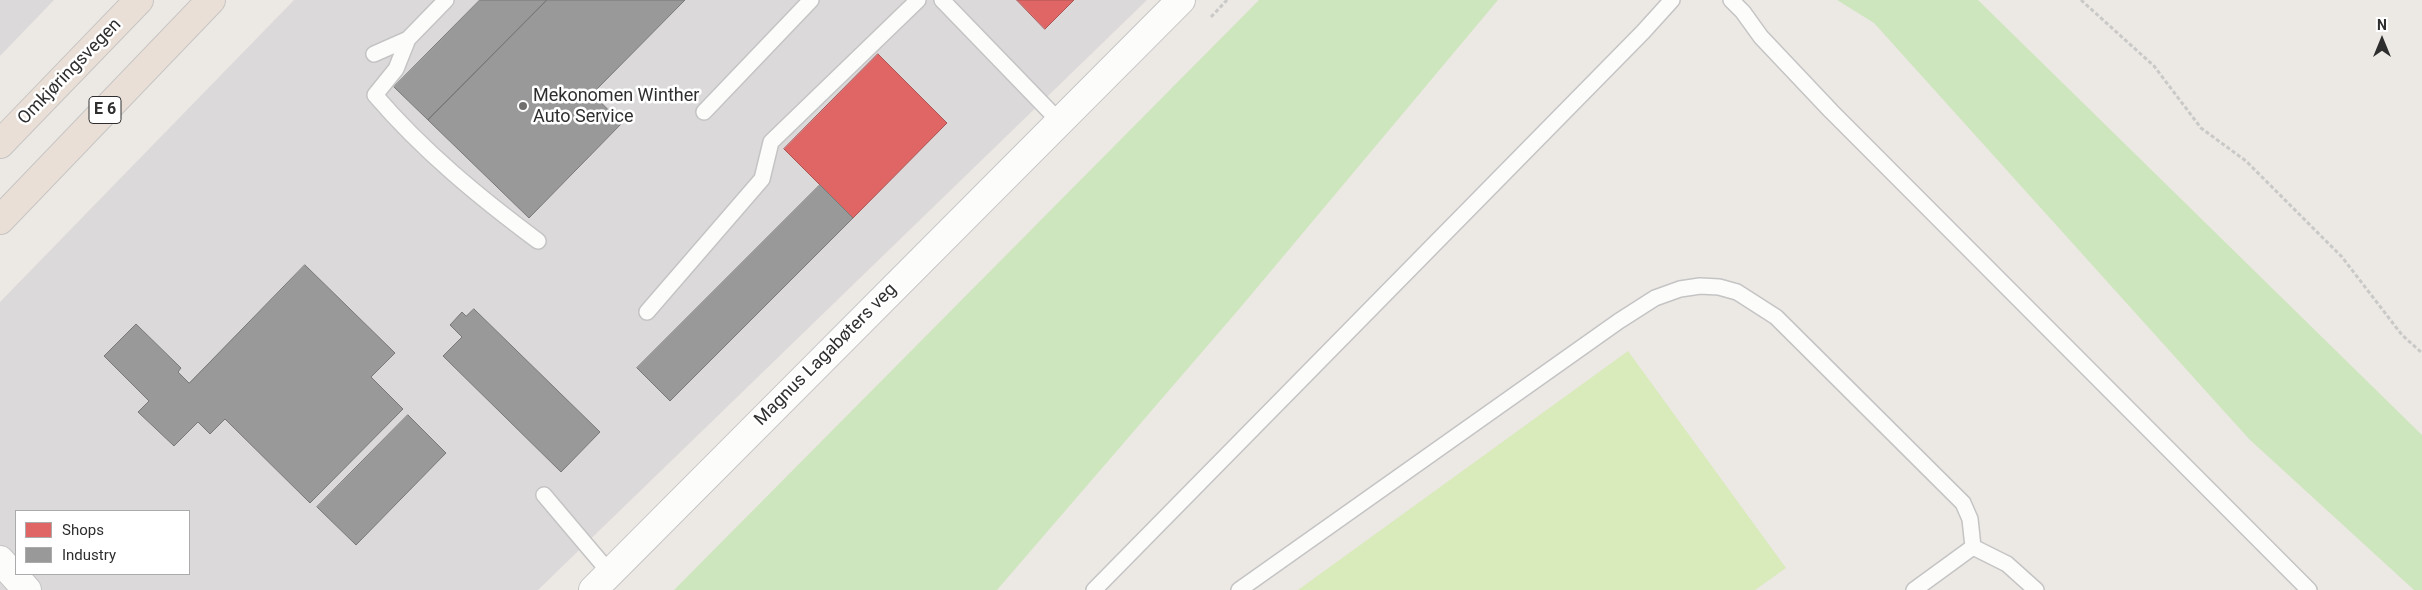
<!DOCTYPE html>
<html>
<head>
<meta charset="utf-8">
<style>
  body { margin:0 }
  #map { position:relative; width:2422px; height:590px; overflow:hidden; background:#ece8e4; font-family:Roboto,sans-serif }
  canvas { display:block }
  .legend { position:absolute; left:15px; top:510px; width:175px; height:65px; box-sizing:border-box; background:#fff; border:1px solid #ababab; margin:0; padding:6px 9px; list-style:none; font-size:15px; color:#2e2e2e }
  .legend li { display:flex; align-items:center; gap:10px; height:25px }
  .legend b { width:25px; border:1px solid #ababab }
  .north { position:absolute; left:2357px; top:15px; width:50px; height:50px; -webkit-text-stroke:4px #fff; paint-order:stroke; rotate:0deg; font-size:14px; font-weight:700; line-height:20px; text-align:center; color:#2e2e2e }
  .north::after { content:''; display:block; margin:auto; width:18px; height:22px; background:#2e2e2e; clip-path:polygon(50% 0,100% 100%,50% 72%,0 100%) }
</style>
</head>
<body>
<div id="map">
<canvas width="2422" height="590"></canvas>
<ul class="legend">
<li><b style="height:14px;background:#e06666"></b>Shops</li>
<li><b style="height:14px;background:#999"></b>Industry</li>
</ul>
<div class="north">N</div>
</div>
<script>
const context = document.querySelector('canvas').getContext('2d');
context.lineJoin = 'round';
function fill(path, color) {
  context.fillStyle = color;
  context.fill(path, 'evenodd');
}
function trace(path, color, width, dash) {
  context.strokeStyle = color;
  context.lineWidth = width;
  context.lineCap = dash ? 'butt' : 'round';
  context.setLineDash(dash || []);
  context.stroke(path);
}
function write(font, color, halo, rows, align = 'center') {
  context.font = font + ' Roboto,sans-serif';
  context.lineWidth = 5;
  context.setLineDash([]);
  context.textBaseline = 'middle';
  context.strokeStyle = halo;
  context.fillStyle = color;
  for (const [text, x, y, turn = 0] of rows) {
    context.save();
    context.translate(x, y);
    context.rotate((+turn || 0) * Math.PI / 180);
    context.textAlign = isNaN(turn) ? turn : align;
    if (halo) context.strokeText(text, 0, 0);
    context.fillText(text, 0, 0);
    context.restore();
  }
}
fill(new Path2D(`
  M 0,0 L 54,0 L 0,56 Z
  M 294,0 L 1147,0 L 538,590 L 0,590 L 0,302 ZM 16,511 L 189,511 L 189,574 L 16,574 Z`), '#dcd9db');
fill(new Path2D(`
  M 1259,0 L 1498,0 L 1240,308 L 997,590 L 674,590 Z
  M 1837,0 L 1978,0 L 2422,435 L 2422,590 L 2414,590 L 2249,439 L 1874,23 Z`), '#cee6be');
fill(new Path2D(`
  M 1628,351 L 1786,568 L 1755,590 L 1298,590 Z`), '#d9eabb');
const shops = new Path2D(`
  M 1017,0 L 1074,0 L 1045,29 Z
  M 878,54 L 947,123 L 853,218 L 784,149 Z`);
fill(shops, '#e06666');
trace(shops, '#ab5555', 1);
const industry = new Path2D(`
  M 480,0 L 547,0 L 428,120 L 394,87 Z
  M 547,0 L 685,0 L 592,94 L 622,123 L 529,218 L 428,120 Z
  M 820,185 L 853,218 L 670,401 L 637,368 Z
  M 305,265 L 395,353 L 371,377 L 403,409 L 310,503 L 225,419 L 210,434 L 198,422 L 174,446 L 138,412 L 149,401 L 104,356 L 136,324 L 181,368 L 178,372 L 189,383 Z
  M 474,309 L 600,432 L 561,472 L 443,356 L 462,337 L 450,325 L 462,312 L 466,316 Z
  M 408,415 L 446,453 L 356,545 L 317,507 Z`);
fill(industry, '#999');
trace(industry, '#797979', 1);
const lane = new Path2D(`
  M 942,0 L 1059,121
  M 1731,0 L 1743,12 L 1761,37 L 1831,111 L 2309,590
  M 408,39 L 396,69 L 375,95 C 423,151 479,197 538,241
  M 374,54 L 408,39 L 446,0
  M 704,112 L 811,0
  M 647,312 L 762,179 L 771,142 L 918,0
  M 544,495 L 610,573
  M 1094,590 L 1643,32 L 1672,0
  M 1239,590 L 1619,321 L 1655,298 L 1680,289 L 1700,286 L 1719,287 L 1737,292 L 1776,317 L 1963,503 L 1970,519 L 1973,547
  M 1914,590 L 1973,547 L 2007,564 L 2036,590`);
const street = new Path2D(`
  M 0,560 L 27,590
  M 593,590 L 1181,0`);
const highway = new Path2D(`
  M 0,144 L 139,0
  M 0,220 L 211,0`);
trace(lane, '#c5c4c5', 18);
trace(street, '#c5c4c5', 30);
trace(highway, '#c6c5c4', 30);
trace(new Path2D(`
  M 2081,0 L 2154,66 L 2201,128 L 2246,161 L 2342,257 L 2402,335 L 2422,353
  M 1211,17 L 1227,0`), '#c9c9c8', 3, [4, 2.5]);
trace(lane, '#fcfcfb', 15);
trace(street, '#fcfcfb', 28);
trace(highway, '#eadfd6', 28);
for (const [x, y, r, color] of [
  [523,106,5,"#706f6e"]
]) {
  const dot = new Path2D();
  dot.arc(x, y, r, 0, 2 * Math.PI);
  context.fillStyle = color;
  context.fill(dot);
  trace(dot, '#fff', 2);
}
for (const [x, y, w] of [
  [105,110,32]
]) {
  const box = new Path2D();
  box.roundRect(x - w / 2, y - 13.5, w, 27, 4);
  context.fillStyle = '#fff';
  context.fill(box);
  trace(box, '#2e2e2e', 1);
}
write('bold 16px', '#2e2e2e', null, [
  ["E 6",105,110]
]);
write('18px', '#2e2e2e', '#fff', [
  ["Omkjøringsvegen",70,72,-46],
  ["Magnus Lagabøters veg",826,355,-45]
]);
write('18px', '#2e2e2e', '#fff', [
  ["Mekonomen Winther",533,96],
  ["Auto Service",533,117]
], 'left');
</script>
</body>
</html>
